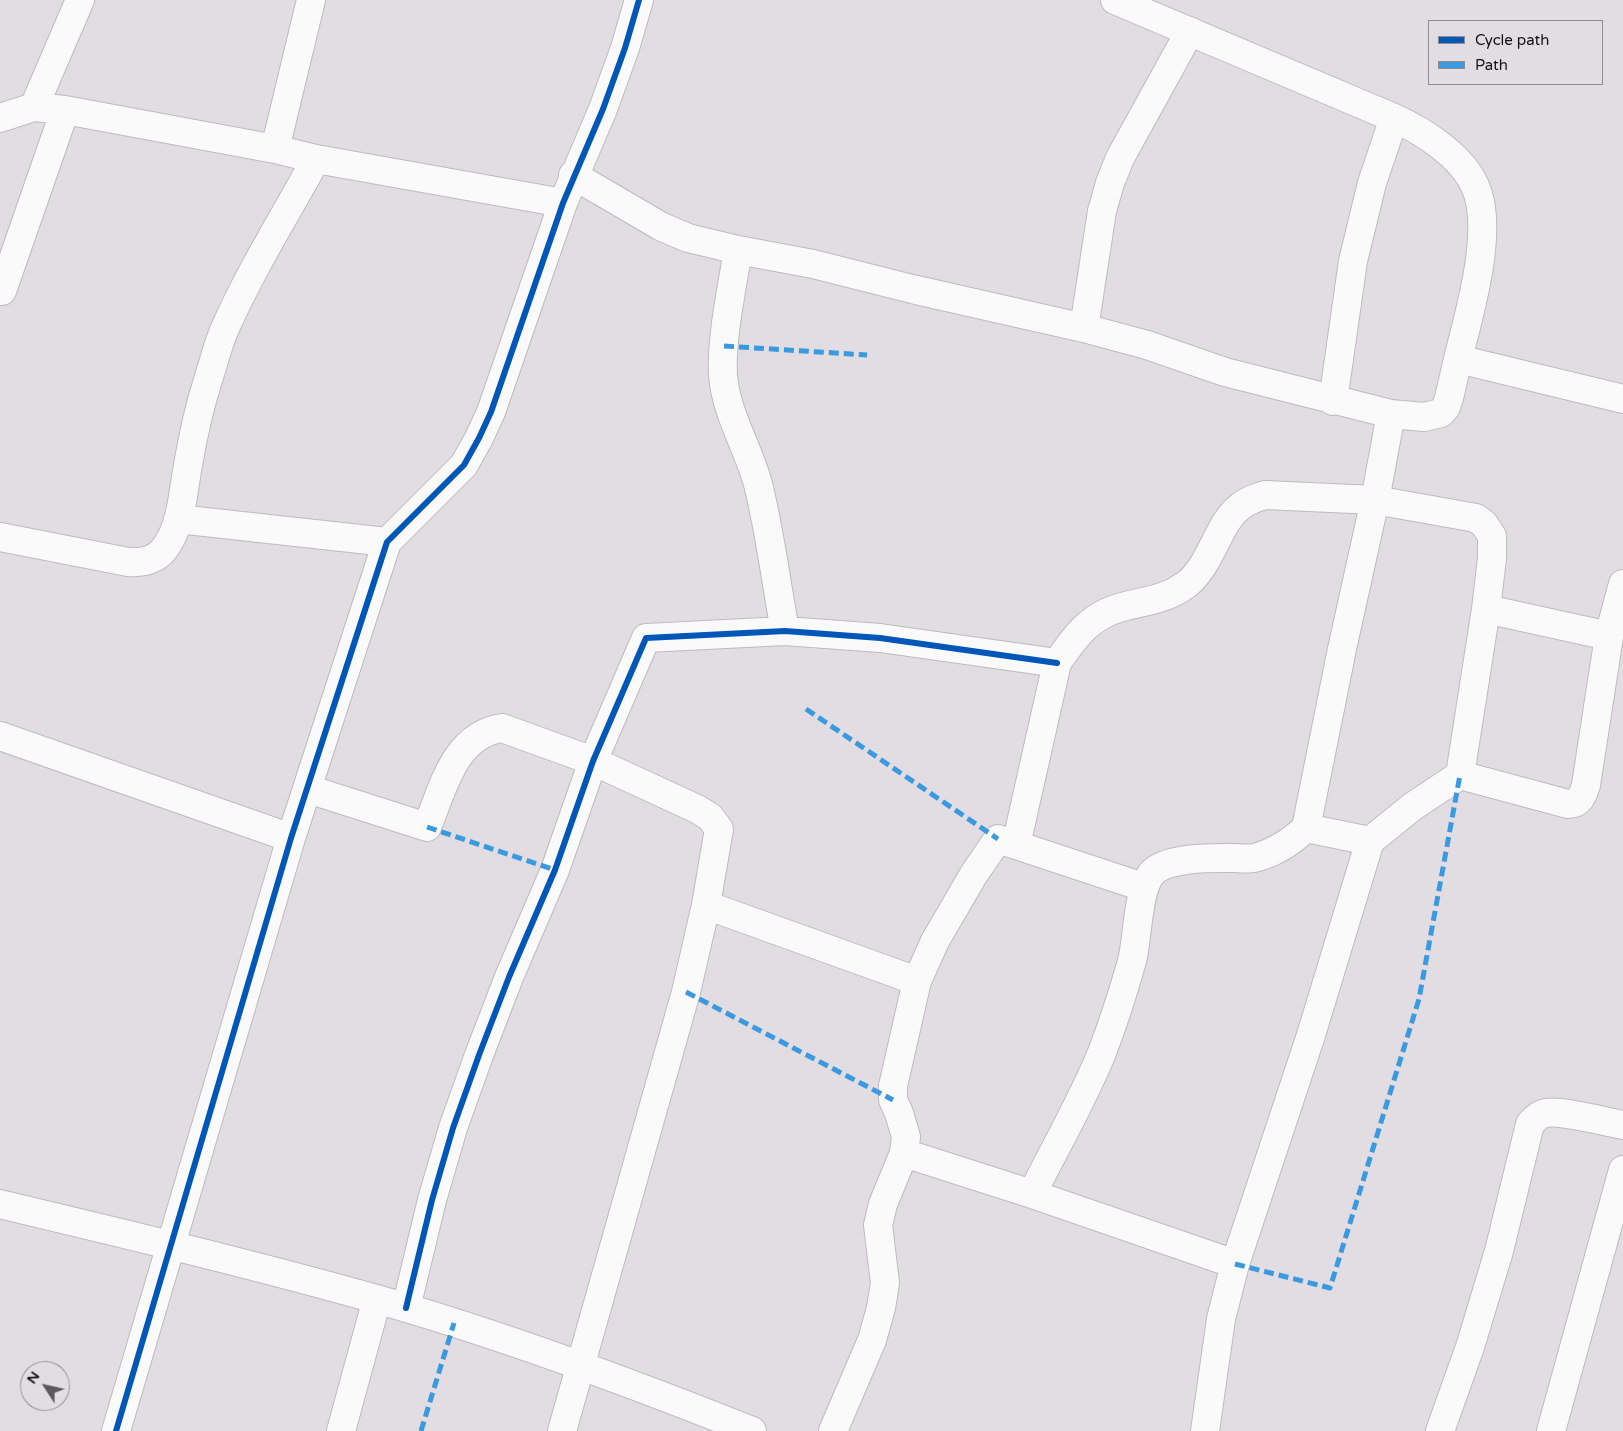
<!DOCTYPE html>
<html>
<head>
<meta charset="utf-8">
<style>
  body { margin:0 }
  #map { position:relative; width:1623px; height:1431px; overflow:hidden; background:#e1dde2; font-family:"Varela Round",sans-serif }
  canvas { display:block }
  .legend { position:absolute; left:1428px; top:20px; width:175px; height:65px; box-sizing:border-box; background:#e2dce3; border:1px solid #908b91; margin:0; padding:6px 9px; list-style:none; font-size:15px; color:#141215 }
  .legend li { display:flex; align-items:center; gap:10px; height:25px }
  .legend b { width:25px; border:1px solid #908b91 }
  .north { position:absolute; left:20px; top:1361px; width:50px; height:50px; box-sizing:border-box; background:#e2dce3; border:1px solid #908b91; border-radius:50%; rotate:305deg; font-size:14px; font-weight:700; line-height:20px; text-align:center; color:#141215 }
  .north::after { content:''; display:block; margin:auto; width:18px; height:22px; background:#5c595d; clip-path:polygon(50% 0,100% 100%,50% 72%,0 100%) }
</style>
</head>
<body>
<div id="map">
<canvas width="1623" height="1431"></canvas>
<ul class="legend">
<li><b style="height:6px;background:#0057b8"></b>Cycle path</li>
<li><b style="height:6px;background:#3b9adf"></b>Path</li>
</ul>
<div class="north">N</div>
</div>
<script>
const context = document.querySelector('canvas').getContext('2d');
context.lineJoin = 'round';
function trace(path, color, width, dash) {
  context.strokeStyle = color;
  context.lineWidth = width;
  context.lineCap = dash ? 'butt' : 'round';
  context.setLineDash(dash || []);
  context.stroke(path);
}
const minor = new Path2D(`
  M 1115,0 L 1394,118 C 1423,131 1462,156 1475,186 C 1495,229 1469,314 1458,359 L 1623,399
  M 34,107 L 80,0
  M 0,118 L 34,107 L 65,110 L 275,149 L 316,159 L 563,203
  M 275,149 L 311,0
  M 573,175 L 662,227 L 688,238 L 738,250 L 813,264 L 912,289 L 1084,328 L 1147,345 L 1225,372 L 1391,414 L 1424,417 L 1441,413 L 1446,407 L 1449,398 L 1458,359
  M 738,250 C 732,288 721,338 723,375 C 726,414 748,447 758,484 C 770,532 776,582 785,631
  M 2,291 L 65,110
  M 1084,328 L 1102,211 L 1110,183 L 1120,158 L 1190,31
  M 1333,401 L 1353,261 L 1372,183 L 1394,118
  M 178,519 L 387,542
  M 0,537 L 128,562 C 144,563 158,560 167,545 C 182,523 183,491 188,465 C 193,436 199,408 208,380 C 214,362 218,343 226,326 C 252,268 286,214 316,159
  M 1486,609 L 1609,636
  M 0,736 L 291,838
  M 1460,775 L 1568,804 C 1580,804 1583,795 1586,785 L 1609,636 L 1623,584
  M 308,789 L 427,827 C 443,789 454,735 502,728 L 593,761 L 697,809 L 710,817 L 719,829 L 706,905 L 686,992 L 562,1431
  M 1016,845 L 1057,663 C 1076,635 1091,614 1126,606 C 1149,600 1167,599 1187,584 C 1212,564 1218,522 1241,506 C 1248,500 1256,498 1265,495 L 1375,500 L 1476,518 L 1484,524 L 1492,536 L 1492,558 L 1486,609 L 1460,775 L 1412,807 L 1370,841
  M 706,905 L 917,981
  M 904,1153 L 1032,1194 L 1235,1264
  M 1032,1194 C 1055,1148 1081,1103 1101,1055 C 1113,1024 1123,993 1132,961 C 1138,939 1137,886 1154,871 C 1171,857 1211,858 1232,858 C 1239,858 1247,859 1254,858 C 1275,853 1291,842 1306,828 L 1342,649 L 1375,500 L 1391,414
  M 0,1204 C 126,1234 251,1264 376,1299 C 503,1335 629,1382 752,1431
  M 406,1308 L 432,1200 L 453,1128 L 479,1055 L 509,977 L 555,870 L 593,761 L 646,638 L 785,631 L 880,638 L 1057,663
  M 116,1431 L 291,838 L 387,542 L 464,465 L 479,438 L 491,412 L 563,203 L 603,109 L 625,48 L 639,0
  M 341,1431 L 377,1299
  M 833,1431 L 872,1340 L 881,1308 L 885,1283 L 878,1225 L 883,1204 L 904,1153 L 906,1137 L 899,1113 L 893,1100 L 893,1086 L 917,981 L 935,941 L 974,874 L 998,839 L 1143,887
  M 1205,1431 L 1221,1319 L 1235,1264 L 1311,1035 L 1370,841 L 1306,828
  M 1440,1431 L 1470,1347 L 1499,1251 L 1530,1124 C 1535,1119 1539,1114 1546,1113 C 1560,1110 1606,1122 1623,1125
  M 1551,1431 L 1623,1170`);
trace(minor, '#bebbbe', 30);
trace(minor, '#fafafb', 28);
trace(new Path2D(`
  M 724,346 L 867,355
  M 806,709 L 998,839
  M 427,827 L 555,870
  M 686,992 L 893,1100
  M 1235,1264 L 1330,1288 L 1419,999 L 1460,775
  M 421,1431 L 454,1323`), '#3b9adf', 5, [10, 5]);
trace(new Path2D(`
  M 406,1308 L 432,1200 L 453,1128 L 479,1055 L 509,977 L 555,870 L 593,761 L 646,638 L 785,631 L 880,638 L 1057,663
  M 116,1431 L 291,838 L 387,542 L 464,465 L 479,438 L 491,412 L 563,203 L 603,109 L 625,48 L 639,0`), '#0057b8', 6);
</script>
</body>
</html>
